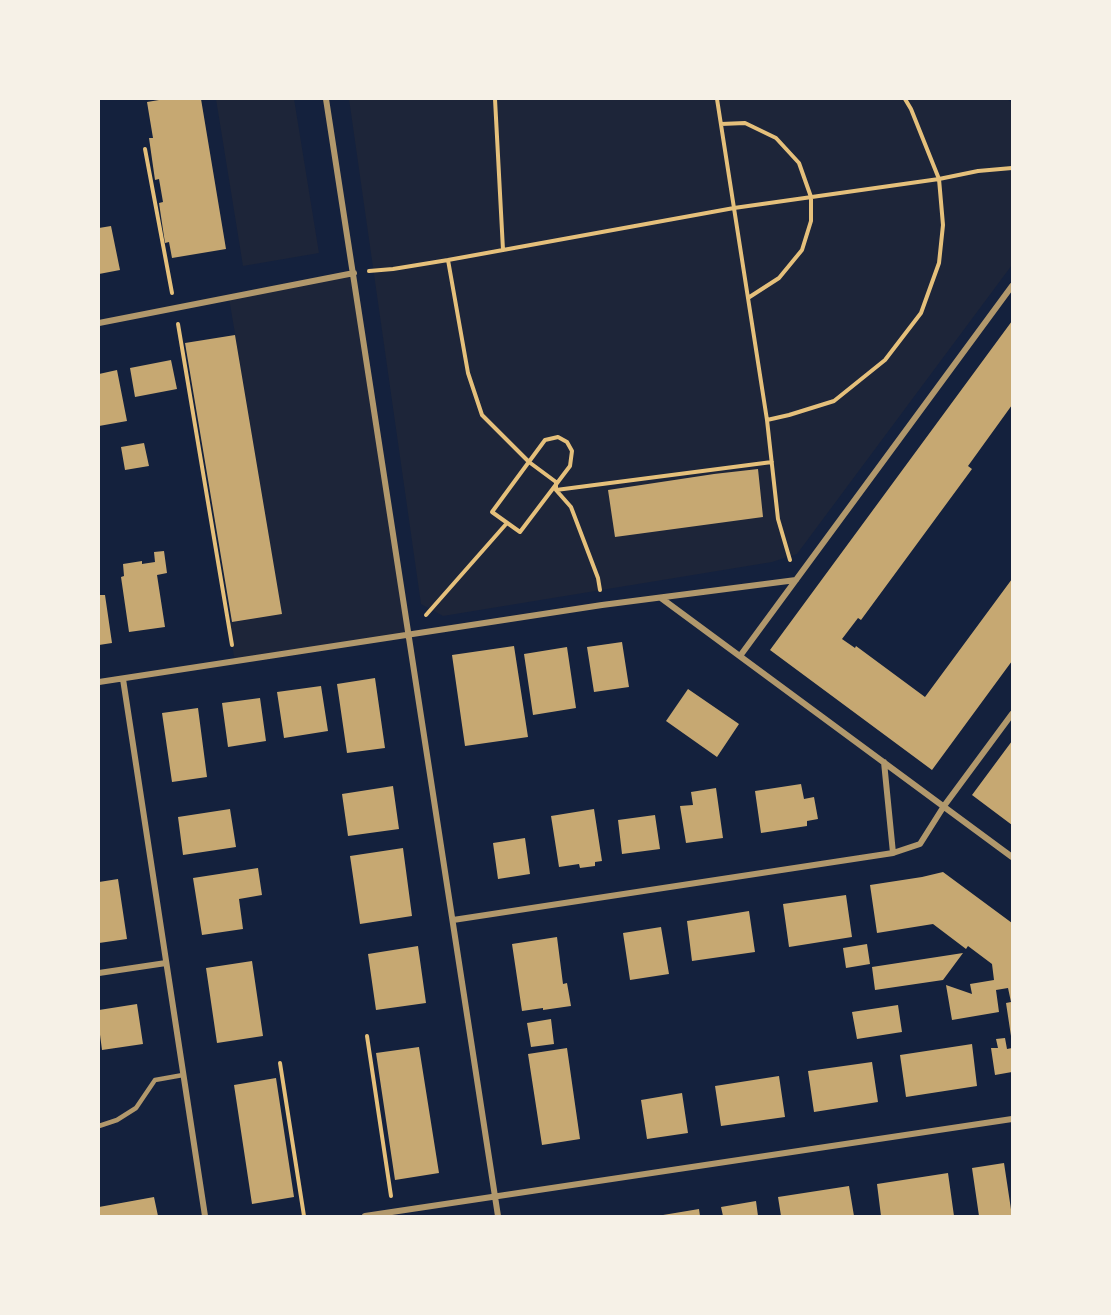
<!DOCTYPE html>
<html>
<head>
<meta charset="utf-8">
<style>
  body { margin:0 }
  #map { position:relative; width:1111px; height:1315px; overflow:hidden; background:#14213d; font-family:Quicksand,sans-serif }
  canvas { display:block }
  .frame { position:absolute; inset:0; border:100px solid #f6f1e7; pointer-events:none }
</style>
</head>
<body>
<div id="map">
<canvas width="1111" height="1315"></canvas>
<div class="frame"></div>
</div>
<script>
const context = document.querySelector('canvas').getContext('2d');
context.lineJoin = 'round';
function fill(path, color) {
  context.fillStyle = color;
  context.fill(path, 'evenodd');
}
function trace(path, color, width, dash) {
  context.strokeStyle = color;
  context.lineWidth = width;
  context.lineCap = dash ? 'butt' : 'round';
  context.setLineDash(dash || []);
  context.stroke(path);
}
fill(new Path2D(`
  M 216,99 L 294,99 L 319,253 L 243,266 Z
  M 349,99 L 1007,99 L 1012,103 L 1012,265 L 797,554 L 772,562 L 443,616 L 421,604 Z
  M 354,273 L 409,634 L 235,662 L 228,623 L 282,614 L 229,298 Z`), '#1d2539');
fill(new Path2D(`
  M 165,99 L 201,99 L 226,249 L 172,258 L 169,242 L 165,243 L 159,203 L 163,202 L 159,179 L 155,180 L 149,138 L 153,138 L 147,102 Z
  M 111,226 L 120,270 L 99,274 L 99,228 Z
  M 1012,321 L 1012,405 L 968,466 L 972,469 L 861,620 L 858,618 L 842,639 L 855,648 L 856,646 L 925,697 L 1012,579 L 1012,661 L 932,770 L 770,650 Z
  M 235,335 L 282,614 L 232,622 L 185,343 Z
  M 171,360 L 177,389 L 135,397 L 130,368 Z
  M 117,370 L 127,421 L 99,426 L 99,374 Z
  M 144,443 L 149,466 L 125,470 L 121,447 Z
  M 758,469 L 763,517 L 615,537 L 608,490 L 714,474 Z
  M 164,551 L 167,573 L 157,575 L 165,627 L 129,632 L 121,577 L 124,576 L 123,564 L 142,561 L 142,564 L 155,562 L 154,552 Z
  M 99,595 L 105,595 L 112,643 L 99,645 Z
  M 622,642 L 629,687 L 594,692 L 587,647 Z
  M 514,646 L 528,737 L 465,746 L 452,655 Z
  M 567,647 L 576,708 L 533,715 L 524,654 Z
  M 375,678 L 385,748 L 347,753 L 337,684 Z
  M 321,686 L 328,731 L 284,738 L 277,692 Z
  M 688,689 L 739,724 L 717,757 L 666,721 Z
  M 260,698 L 266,741 L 228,747 L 222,703 Z
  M 198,708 L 207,777 L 172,782 L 162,713 Z
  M 1012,741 L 1012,825 L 972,795 Z
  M 801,784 L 804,799 L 814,797 L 818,819 L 807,821 L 807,826 L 761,833 L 755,791 Z
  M 393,786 L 399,829 L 348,836 L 342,794 Z
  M 716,788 L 723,838 L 686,843 L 680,806 L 693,805 L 691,792 Z
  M 230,809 L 236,847 L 183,855 L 178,817 Z
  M 594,809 L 602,861 L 595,862 L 595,866 L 580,868 L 579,864 L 559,867 L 551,816 Z
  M 655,815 L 660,849 L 622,854 L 618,820 Z
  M 525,838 L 530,874 L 498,879 L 493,843 Z
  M 403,848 L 412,916 L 360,924 L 350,856 Z
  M 258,868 L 262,895 L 239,899 L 243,929 L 202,935 L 193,878 Z
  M 943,872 L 1012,923 L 1012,1036 L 1011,1036 L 1006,1003 L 1011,1002 L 1008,988 L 996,990 L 999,1012 L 952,1020 L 946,985 L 972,994 L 970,984 L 994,980 L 992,964 L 968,946 L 966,949 L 933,924 L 877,933 L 870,885 L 922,877 Z
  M 118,879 L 127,939 L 99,943 L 99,882 Z
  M 846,895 L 852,937 L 789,947 L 783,904 Z
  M 749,911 L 755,952 L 692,961 L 687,921 Z
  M 661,927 L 669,974 L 630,980 L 623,933 Z
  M 557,937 L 563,984 L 567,983 L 571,1006 L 543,1010 L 543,1008 L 522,1011 L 512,944 Z
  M 867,944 L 870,964 L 846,968 L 843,948 Z
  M 418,946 L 426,1003 L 376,1010 L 368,954 Z
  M 963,953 L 943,980 L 875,990 L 872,967 Z
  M 252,961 L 263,1036 L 217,1043 L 206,968 Z
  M 137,1004 L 143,1044 L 102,1050 L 99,1027 L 99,1010 Z
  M 898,1005 L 902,1032 L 857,1039 L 852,1012 Z
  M 551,1019 L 554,1044 L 531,1047 L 527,1023 Z
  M 1005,1038 L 1007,1049 L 1012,1048 L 1012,1072 L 995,1075 L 991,1048 L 998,1048 L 996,1039 Z
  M 972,1044 L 977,1086 L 906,1097 L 900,1055 Z
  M 419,1047 L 439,1173 L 395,1180 L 376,1053 Z
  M 567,1048 L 580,1139 L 542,1145 L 528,1054 Z
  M 872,1062 L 878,1102 L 814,1112 L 808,1071 Z
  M 779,1076 L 785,1117 L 721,1126 L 715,1086 Z
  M 276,1078 L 294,1197 L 252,1204 L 234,1085 Z
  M 682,1093 L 688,1133 L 647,1139 L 641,1100 Z
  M 1004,1163 L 1012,1216 L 979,1216 L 972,1168 Z
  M 948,1173 L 954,1216 L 881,1216 L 877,1184 Z
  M 849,1186 L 854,1216 L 781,1216 L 778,1197 Z
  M 154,1197 L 158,1216 L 99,1216 L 99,1207 Z
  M 756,1201 L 758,1216 L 723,1216 L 721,1207 Z
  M 699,1209 L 700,1216 L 663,1216 L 663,1215 Z`), '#c6a872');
trace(new Path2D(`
  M 495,99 L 503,250
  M 717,99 L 767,420 L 778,519 L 790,560
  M 721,124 L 745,123 L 776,138 L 799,163 L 811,197 L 811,221 L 802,250 L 779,278 L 748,298
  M 145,149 L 172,293
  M 448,260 L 468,373 L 482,415 L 529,462 L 556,482 L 556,490 L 571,507 L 598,578 L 600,590
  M 369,271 L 393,269 L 448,260 L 734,208 L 939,179 L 978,171 L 1012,168
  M 178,324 L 232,645
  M 767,420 L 789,415 L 834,401 L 885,360 L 921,313 L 939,263 L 943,225 L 939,179 L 911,109 L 905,99
  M 558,437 L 567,442 L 572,451 L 570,466 L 520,532 L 492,512 L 545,440 Z
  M 556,490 L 772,462
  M 426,615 L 507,523
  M 367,1036 L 391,1196
  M 280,1063 L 304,1216`), '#e5c07b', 4);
trace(new Path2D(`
  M 99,1126 L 117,1120 L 136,1108 L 155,1080 L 183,1075`), '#b1986c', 4.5);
trace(new Path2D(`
  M 326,99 L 498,1216
  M 99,323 L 354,273
  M 661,598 L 1012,857
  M 740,656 L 1012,286
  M 123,679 L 205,1216
  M 99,682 L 602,605 L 796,580
  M 884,762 L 893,853
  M 453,920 L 893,853 L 920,844 L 944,806 L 1012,714
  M 99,973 L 166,963
  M 365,1216 L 1012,1119`), '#b1986c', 6);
</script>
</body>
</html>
